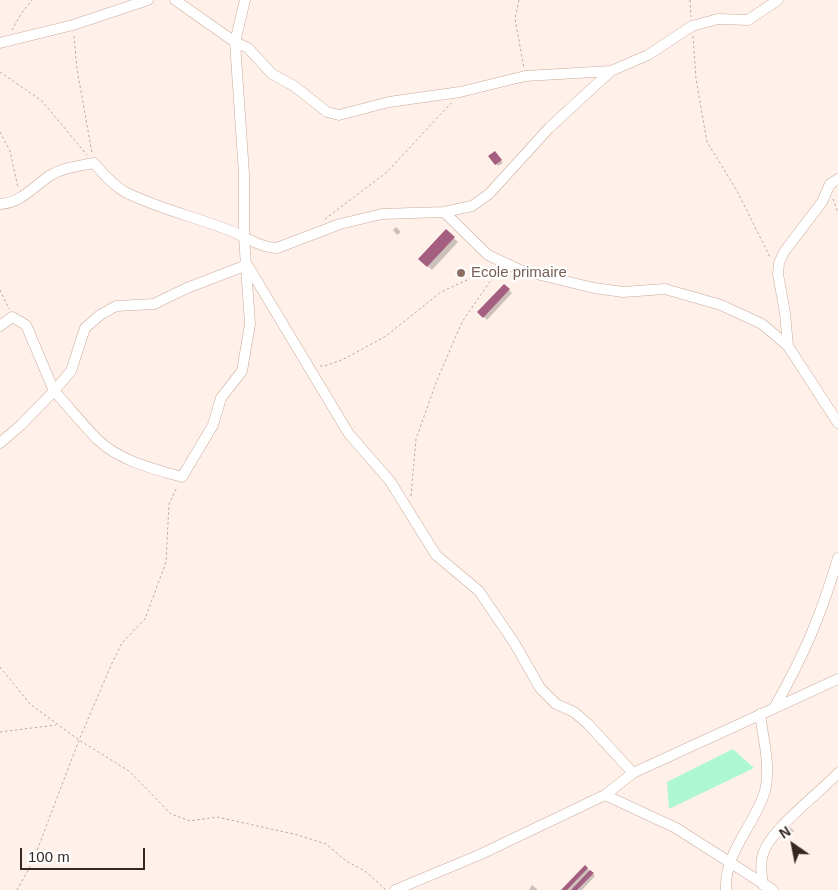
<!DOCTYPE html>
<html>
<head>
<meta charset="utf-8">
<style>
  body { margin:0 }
  #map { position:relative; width:838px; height:890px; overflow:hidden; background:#fff1ea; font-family:Arial,sans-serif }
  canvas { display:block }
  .north { position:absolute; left:768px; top:820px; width:50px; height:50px; -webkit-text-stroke:4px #fff; paint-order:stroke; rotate:327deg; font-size:14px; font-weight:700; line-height:20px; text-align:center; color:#342821 }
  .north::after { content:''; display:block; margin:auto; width:18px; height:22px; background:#342821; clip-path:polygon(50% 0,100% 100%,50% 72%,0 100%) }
  .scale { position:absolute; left:20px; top:848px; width:125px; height:22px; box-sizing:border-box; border:2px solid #342821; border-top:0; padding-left:6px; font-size:15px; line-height:18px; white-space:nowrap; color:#342821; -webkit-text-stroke:4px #fff; paint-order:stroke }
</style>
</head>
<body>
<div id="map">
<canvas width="838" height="890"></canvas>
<div class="north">N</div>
<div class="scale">100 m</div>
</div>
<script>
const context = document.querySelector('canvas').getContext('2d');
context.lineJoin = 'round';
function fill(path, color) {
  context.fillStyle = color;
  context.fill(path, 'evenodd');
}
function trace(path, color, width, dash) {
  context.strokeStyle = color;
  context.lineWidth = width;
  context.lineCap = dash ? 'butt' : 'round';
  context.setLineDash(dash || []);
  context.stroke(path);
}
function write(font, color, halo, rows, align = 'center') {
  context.font = font + ' Arial,sans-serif';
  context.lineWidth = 4.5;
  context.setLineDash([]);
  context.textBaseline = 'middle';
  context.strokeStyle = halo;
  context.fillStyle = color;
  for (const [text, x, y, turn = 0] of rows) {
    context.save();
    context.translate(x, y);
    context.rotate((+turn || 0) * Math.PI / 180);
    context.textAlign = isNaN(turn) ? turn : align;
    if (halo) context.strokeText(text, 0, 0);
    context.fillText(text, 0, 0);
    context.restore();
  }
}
fill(new Path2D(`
  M 733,749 L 754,768 L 669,809 L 667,782 Z`), '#aef7d5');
fill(new Path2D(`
  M 497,155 L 503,163 L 498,166 L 496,164 Z
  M 396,227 L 401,232 L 397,235 L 393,230 Z
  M 446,231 L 458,242 L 432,270 L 420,259 Z
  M 504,285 L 512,293 L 487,320 L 479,312 Z
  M 790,827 L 794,831 L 788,836 L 785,832 Z
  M 585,866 L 595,876 L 582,890 L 563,890 Z
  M 532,885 L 538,890 L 529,890 Z`), '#0003');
fill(new Path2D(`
  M 495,151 L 502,160 L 495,165 L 488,156 Z
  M 446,229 L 455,237 L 427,267 L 418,259 Z
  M 504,284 L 510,289 L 483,318 L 477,312 Z
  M 585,865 L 588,868 L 567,890 L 561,890 Z
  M 590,870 L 594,873 L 577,890 L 571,890 Z`), '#a45f80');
const minor = new Path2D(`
  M 175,0 L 235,42 L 248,48 L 272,74 L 294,86 L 327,112 L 339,115 L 389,102 L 460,92 L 525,76 L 611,71 L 648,55 L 692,26 L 718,19 L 748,20 L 778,0
  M 0,43 L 73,25 L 148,0
  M 0,204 C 20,204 35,185 51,175 C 64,167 80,166 94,163 C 103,174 113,185 125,192 C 159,209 196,217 231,231 C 246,237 261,248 277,248 L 340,224 L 382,214 L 444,212 L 472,206 L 489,194 L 549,128 L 611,71
  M 444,212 L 488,255 L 520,270 L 594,288 L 623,292 L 665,289 L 721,305 L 762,324 L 788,346 L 838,423
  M 248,266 L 349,434 L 390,481 L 436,555 L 479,591 L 515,644 L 540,688 L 556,704 L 574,712 L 588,724 L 633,773
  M 0,326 L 12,317 L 26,325 L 54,391 L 71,371 L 85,328 L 100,315 L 116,306 L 154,304 L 187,288 L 247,265
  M 788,346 L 785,313 L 778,274 L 779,263 L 784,252 L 822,202 L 830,184 L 838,179
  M 0,443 L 21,425 L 54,391 C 69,407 83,425 98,440 C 120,461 154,469 182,477 L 213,425 L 221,398 L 242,371 L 250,324 L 244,237 L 244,174 L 235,42 L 245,0
  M 774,708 C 804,656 821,615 838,558
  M 605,795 L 676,828 L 773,890
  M 763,885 C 762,877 760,867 762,858 C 766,832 819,794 838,773
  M 395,890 L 479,855 L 605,795 L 633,773 L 838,679
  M 726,890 C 724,852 755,825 765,791 C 771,767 763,738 760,714`);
trace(minor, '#c9aa99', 11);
trace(new Path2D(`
  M 519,0 L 515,19 L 524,68
  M 690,0 L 691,17
  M 12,30 L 21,14 L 32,0
  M 74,36 L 77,69 L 92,153
  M 693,36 L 696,79 L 707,142 L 736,189 L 770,257
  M 0,72 L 42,101 L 87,155
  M 0,132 L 10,151 L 18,188
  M 833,199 L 838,213
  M 325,219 L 387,172 L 452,102
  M 0,290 L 9,309
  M 320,366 L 325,366 L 344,359 L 386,336 L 441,292 L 493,268
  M 411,496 L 416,439 L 437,380 L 462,322 L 498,270
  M 0,667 L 30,704 L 79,740 L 129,771 L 171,814 L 190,821 L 217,817 L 298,835 L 326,844 L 346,861 L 365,871 L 386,890
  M 0,732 L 56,725
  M 17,890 L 33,861 L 79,740 L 112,663 L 122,643 L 145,619 L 166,562 L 169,504 L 177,487`), '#b8aba4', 1, [2.5, 2.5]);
trace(minor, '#fff', 10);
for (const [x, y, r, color] of [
  [461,273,5,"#8d6e63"]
]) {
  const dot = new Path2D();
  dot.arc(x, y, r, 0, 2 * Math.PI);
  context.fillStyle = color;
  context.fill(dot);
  trace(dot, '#fff', 2);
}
write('15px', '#785e54', '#fff', [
  ["Ecole primaire",471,273]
], 'left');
</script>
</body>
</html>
